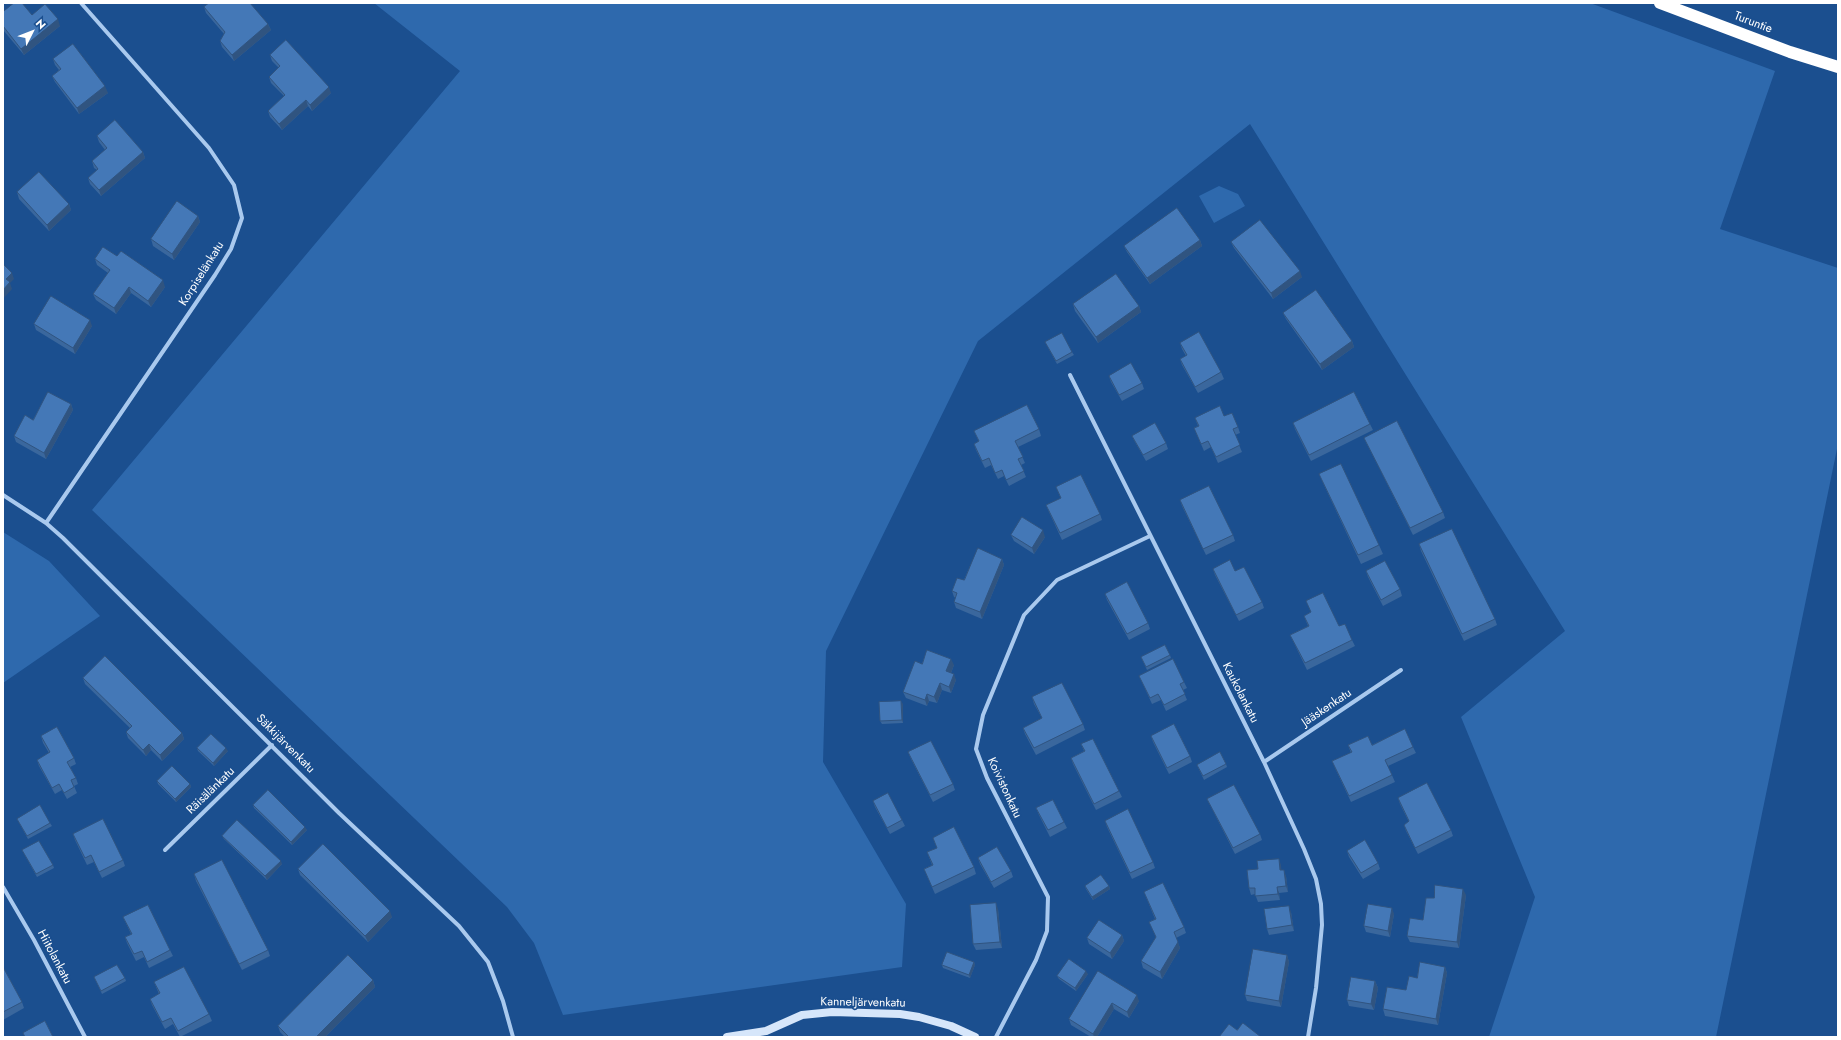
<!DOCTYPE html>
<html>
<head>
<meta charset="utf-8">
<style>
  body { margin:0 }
  #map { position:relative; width:1841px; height:1040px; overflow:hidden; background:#1b4f8f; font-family:Jost,sans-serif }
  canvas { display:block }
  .frame { position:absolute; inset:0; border:4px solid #fff; pointer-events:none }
  .north { position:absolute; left:12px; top:12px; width:40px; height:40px; -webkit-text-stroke:3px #1b4f8f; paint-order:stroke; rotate:48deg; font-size:11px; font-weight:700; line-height:16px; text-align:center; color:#fff }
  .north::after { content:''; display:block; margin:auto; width:14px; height:18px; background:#fff; clip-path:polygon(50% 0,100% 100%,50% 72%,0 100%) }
</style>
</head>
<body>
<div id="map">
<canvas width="1841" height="1040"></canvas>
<div class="frame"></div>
<div class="north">N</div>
</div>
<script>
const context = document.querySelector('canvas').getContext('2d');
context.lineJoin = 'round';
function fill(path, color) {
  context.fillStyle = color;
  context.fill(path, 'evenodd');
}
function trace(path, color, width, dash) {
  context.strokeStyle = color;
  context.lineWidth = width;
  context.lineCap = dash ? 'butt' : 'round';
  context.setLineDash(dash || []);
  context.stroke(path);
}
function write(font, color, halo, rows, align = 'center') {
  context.font = font + ' Jost,sans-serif';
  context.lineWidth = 3.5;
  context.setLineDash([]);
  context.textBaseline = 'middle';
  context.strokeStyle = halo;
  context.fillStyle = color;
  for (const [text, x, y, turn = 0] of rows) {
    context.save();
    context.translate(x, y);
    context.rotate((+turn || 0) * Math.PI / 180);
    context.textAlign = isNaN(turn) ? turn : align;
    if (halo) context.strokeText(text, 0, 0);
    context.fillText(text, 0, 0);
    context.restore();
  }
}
fill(new Path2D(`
  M 374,3 L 1590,3 L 1775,71 L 1720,229 L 1838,268 L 1838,444 L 1716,1037 L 1489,1037 L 1535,897 L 1461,717 L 1565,631 L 1250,124 L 978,341 L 826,651 L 823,762 L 906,904 L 902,967 L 563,1015 L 534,943 L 507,907 L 92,510 L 460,71 Z
  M 1219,186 L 1238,194 L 1245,206 L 1214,223 L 1199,196 Z
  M 3,532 L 49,561 L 100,616 L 3,683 Z`), '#2e69ad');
trace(new Path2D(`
  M 1070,375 L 1264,762 L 1304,849 L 1316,879 L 1321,904 L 1322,925 L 1316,988 L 1308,1037
  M 3,495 L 46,523 L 63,538 L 339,813 L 459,926 L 488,962 L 503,1001 L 513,1037
  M 46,523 L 215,275 L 231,249 L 242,218 L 234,185 L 209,148 L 81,3
  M 1264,762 L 1401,670
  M 165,850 L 272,745
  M 3,887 L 34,940 L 85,1037
  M 996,1037 L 1036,960 L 1047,931 L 1048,897 L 987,778 L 976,749 L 983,715 L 1024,615 L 1057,580 L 1150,536`), '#a9c9ee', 4);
trace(new Path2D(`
  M 727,1037 L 766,1031 L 802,1015 L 832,1012 L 900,1014 L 919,1017 L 951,1026 L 975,1037`), '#d6e6fa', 8);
trace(new Path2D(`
  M 1660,3 L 1790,52 L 1838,67`), '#fff', 12);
fill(new Path2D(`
  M 204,7 L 268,24 L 271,30 L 234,61 L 222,47 L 220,41 L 224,34 L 206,13 Z
  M 3,12 L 32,15 L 60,26 L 24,55 L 3,30 Z
  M 270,55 L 331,93 L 312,111 L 308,106 L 282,130 L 270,117 L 268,111 L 284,96 L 271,83 L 269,77 L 279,68 L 272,61 Z
  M 53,59 L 108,93 L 79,114 L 55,82 L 52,76 L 59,70 L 55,65 Z
  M 97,136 L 143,152 L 145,158 L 101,196 L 90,184 L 88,178 L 97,170 L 94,168 L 92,161 L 105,150 L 99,142 Z
  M 17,192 L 69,204 L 71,210 L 49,231 L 19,199 Z
  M 198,216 L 200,222 L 174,260 L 153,246 L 151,239 Z
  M 1200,240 L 1202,246 L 1150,284 L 1127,252 L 1124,246 Z
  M 1231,242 L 1302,277 L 1273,299 L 1234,248 Z
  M 117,256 L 165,287 L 151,307 L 131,293 L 116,314 L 96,300 L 93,294 L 108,273 L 97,265 L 95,259 Z
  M 1073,304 L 1139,306 L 1141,312 L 1098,343 L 1075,311 Z
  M 1283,313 L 1352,341 L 1354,347 L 1322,370 L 1286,319 Z
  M 34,324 L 92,326 L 75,354 L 36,330 Z
  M 1045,342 L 1072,352 L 1074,355 L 1057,364 Z
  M 1180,343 L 1221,372 L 1224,379 L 1198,393 L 1182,365 L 1180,359 L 1186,356 L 1182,349 Z
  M 1109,376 L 1142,383 L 1144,389 L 1122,401 L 1111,382 Z
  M 71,404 L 73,410 L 46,459 L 16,442 L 14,436 L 33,420 Z
  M 1224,416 L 1238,427 L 1240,433 L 1235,435 L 1242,452 L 1218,463 L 1211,447 L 1204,451 L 1194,428 L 1198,426 L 1195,418 Z
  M 1293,423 L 1370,424 L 1373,430 L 1311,461 L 1295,429 Z
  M 1039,429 L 1041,436 L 1018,447 L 1025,463 L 1021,465 L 1026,477 L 1009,486 L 1004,476 L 998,479 L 991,465 L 985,468 L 976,450 L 974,444 L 979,442 L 974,431 Z
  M 1132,436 L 1166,443 L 1168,449 L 1146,461 L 1135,442 Z
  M 1364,438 L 1443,512 L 1445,518 L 1413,535 L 1367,444 Z
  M 1319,474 L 1379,545 L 1383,554 L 1361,564 L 1323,483 Z
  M 1056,487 L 1100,514 L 1102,520 L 1062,540 L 1049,512 L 1046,505 L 1061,499 Z
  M 1180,500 L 1233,535 L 1235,541 L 1206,555 L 1182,506 Z
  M 1011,535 L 1045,537 L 1034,554 L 1014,541 Z
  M 1419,544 L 1495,619 L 1497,625 L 1464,641 L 1421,551 Z
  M 1002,559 L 1004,565 L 982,619 L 956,608 L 954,602 L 956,598 L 954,597 L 952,591 L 964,580 Z
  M 1213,569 L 1262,602 L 1264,608 L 1239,621 L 1215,575 Z
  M 1366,571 L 1400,589 L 1402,596 L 1383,606 L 1368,577 Z
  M 1105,594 L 1148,623 L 1150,629 L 1129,640 L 1107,600 Z
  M 1306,601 L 1339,626 L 1352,640 L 1355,646 L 1307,670 L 1293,641 L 1290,635 L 1308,626 L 1304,616 L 1311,612 Z
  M 1170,655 L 1171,658 L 1147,670 L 1141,657 Z
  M 922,664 L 954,665 L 951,673 L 956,680 L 951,693 L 942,690 L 937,703 L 929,701 L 927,706 L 906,698 L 903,692 Z
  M 1139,676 L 1184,682 L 1187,688 L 1183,690 L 1187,700 L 1166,711 L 1161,700 L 1152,704 L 1142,682 Z
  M 83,678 L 182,733 L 184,739 L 162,761 L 151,750 L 146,756 L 128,738 L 126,732 L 130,728 L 85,684 Z
  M 1032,697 L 1083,724 L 1085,730 L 1036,755 L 1025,734 L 1023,728 L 1042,718 L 1034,704 Z
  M 903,704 L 903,723 L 882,724 L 880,721 Z
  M 41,736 L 74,758 L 76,764 L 70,767 L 76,778 L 78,784 L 74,786 L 77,793 L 67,799 L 62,790 L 55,794 L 39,766 L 37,760 L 49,753 L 43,743 Z
  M 1151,736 L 1190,756 L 1192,762 L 1169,774 L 1153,742 Z
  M 1081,744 L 1119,791 L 1122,797 L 1096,810 L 1073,764 L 1071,758 L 1084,751 Z
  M 1348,745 L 1372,745 L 1413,747 L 1416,753 L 1388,766 L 1395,782 L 1351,802 L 1335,768 L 1332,761 L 1351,753 Z
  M 197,748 L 228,751 L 214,766 L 198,751 Z
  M 908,752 L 953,784 L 955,790 L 933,802 L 911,759 Z
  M 1226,764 L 1227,767 L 1204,780 L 1197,765 Z
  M 157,781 L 190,784 L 191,787 L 176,802 L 158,784 Z
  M 1398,798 L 1451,830 L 1453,836 L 1418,854 L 1406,831 L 1404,825 L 1409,822 L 1400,804 Z
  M 1207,799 L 1260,834 L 1262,840 L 1235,854 L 1210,805 Z
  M 873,801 L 902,820 L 905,826 L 890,834 L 875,807 Z
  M 253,805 L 307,830 L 292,845 L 254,808 Z
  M 1036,808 L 1064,822 L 1067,828 L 1050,837 L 1039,815 Z
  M 17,819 L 50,823 L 52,826 L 28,839 Z
  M 1105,821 L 1153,862 L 1155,868 L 1132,879 L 1107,827 Z
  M 73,834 L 123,860 L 125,866 L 102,878 L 94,862 L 87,865 L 75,840 Z
  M 222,836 L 282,864 L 267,880 L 224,839 Z
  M 933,838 L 974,867 L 976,874 L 935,894 L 924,869 L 932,865 L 927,852 L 937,848 Z
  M 22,850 L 53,865 L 54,868 L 37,877 Z
  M 1347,851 L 1378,863 L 1380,869 L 1363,879 L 1349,857 Z
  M 978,858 L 1011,871 L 1013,877 L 994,888 L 980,864 Z
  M 1281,865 L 1281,870 L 1286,876 L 1288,892 L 1279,893 L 1280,900 L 1258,902 L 1255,894 L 1251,895 L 1249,888 L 1258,869 Z
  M 298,869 L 392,917 L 368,942 L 300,875 Z
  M 194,874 L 268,950 L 270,956 L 242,970 L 196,881 Z
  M 1085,886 L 1109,886 L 1110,889 L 1093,900 L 1086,889 Z
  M 1144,892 L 1184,927 L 1186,933 L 1176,938 L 1180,948 L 1162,979 L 1143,968 L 1141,961 L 1156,937 L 1149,922 L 1155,919 Z
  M 1466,895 L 1459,948 L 1410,942 L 1407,936 L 1423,920 L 1434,898 Z
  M 998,909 L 1002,948 L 976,950 L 973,944 Z
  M 1291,912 L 1294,931 L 1269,935 L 1267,929 Z
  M 1394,914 L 1390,937 L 1366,932 L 1364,926 Z
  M 123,917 L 170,950 L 173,956 L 149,968 L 144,957 L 136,961 L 127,943 L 125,937 L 131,934 Z
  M 1122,935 L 1124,941 L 1112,959 L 1089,944 L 1087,938 Z
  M 1287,955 L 1289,962 L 1281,1007 L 1247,1001 L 1245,995 Z
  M 974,962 L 975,965 L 970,978 L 943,968 L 942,965 Z
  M 3,967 L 22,1002 L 24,1008 L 3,1020 Z
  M 1445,967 L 1447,973 L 1438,1025 L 1385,1016 L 1383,1009 L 1406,990 L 1417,978 Z
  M 1098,971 L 1139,1001 L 1129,1018 L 1114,1009 L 1097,1037 L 1091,1037 L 1071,1025 L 1069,1019 Z
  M 1088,974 L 1076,991 L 1059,979 L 1057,976 Z
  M 94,977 L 125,978 L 126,981 L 102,994 Z
  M 373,980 L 375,987 L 325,1037 L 285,1037 L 280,1032 L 278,1026 Z
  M 1375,981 L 1378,988 L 1374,1010 L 1349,1006 L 1347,1000 Z
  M 154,982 L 209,1014 L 212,1021 L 180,1037 L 173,1024 L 165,1029 L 152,1005 L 150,999 L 159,994 Z`), '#3a679d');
fill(new Path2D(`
  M 58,19 L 60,26 L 24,55 L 21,49 Z
  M 268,24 L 271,30 L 234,61 L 232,55 Z
  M 105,86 L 108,93 L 79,114 L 77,108 Z
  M 329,87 L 331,93 L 312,111 L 310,105 Z
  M 306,100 L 308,106 L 282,130 L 279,124 Z
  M 143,152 L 145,158 L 101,196 L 99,190 Z
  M 69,204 L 71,210 L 49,231 L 47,225 Z
  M 198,216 L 200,222 L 174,260 L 172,254 Z
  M 1200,240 L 1202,246 L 1150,284 L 1147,278 Z
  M 1300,271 L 1302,277 L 1273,299 L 1271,293 Z
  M 12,273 L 14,279 L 10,283 L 12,289 L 3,299 L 3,290 L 6,279 Z
  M 163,280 L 165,287 L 151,307 L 148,301 Z
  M 129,287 L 131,293 L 116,314 L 114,308 Z
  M 1139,306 L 1141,312 L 1098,343 L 1096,337 Z
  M 90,320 L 92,326 L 75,354 L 73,348 Z
  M 1352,341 L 1354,347 L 1322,370 L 1320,364 Z
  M 71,404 L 73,410 L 46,459 L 44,453 Z
  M 1043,530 L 1045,537 L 1034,554 L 1032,548 Z
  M 1002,559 L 1004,565 L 982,619 L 980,612 Z
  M 951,659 L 954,665 L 949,678 L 946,671 Z
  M 954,674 L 956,680 L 951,693 L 949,687 Z
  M 940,683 L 942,690 L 937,703 L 934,697 Z
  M 927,694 L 929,701 L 927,706 L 925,700 Z
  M 901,701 L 903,704 L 903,723 L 902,720 Z
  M 182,733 L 184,739 L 162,761 L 160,755 Z
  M 149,744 L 151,750 L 146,756 L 143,750 Z
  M 226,748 L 228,751 L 214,766 L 213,763 Z
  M 190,784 L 191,787 L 176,802 L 175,799 Z
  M 305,827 L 307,830 L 292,845 L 291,842 Z
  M 1279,859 L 1281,865 L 1282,877 L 1280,870 Z
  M 281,861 L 282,864 L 267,880 L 265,876 Z
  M 1284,870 L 1286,876 L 1288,892 L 1286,886 Z
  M 1109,886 L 1110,889 L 1093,900 L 1092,897 Z
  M 1277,887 L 1279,893 L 1280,900 L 1278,894 Z
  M 1463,889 L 1466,895 L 1459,948 L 1457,942 Z
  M 996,903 L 998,909 L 1002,948 L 1000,942 Z
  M 1289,906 L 1291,912 L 1294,931 L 1292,925 Z
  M 1392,908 L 1394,914 L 1390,937 L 1388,931 Z
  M 390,911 L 392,917 L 368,942 L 365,936 Z
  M 1122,935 L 1124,941 L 1112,959 L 1110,953 Z
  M 1178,942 L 1180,948 L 1162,979 L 1160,972 Z
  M 1287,955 L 1289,962 L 1281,1007 L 1279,1001 Z
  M 974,962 L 975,965 L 970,978 L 969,975 Z
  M 1445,967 L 1447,973 L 1438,1025 L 1436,1019 Z
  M 1086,971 L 1088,974 L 1076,991 L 1075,988 Z
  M 373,980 L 375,987 L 325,1037 L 316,1037 Z
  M 1375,981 L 1378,988 L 1374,1010 L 1371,1004 Z
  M 1137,995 L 1139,1001 L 1129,1018 L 1127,1012 Z
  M 1112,1003 L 1114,1009 L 1097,1037 L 1094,1037 L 1093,1034 Z`), '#305480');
const building = new Path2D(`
  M 14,3 L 22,3 L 32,15 L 45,4 L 58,19 L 21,49 L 3,26 L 3,12 Z
  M 209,3 L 250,3 L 268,24 L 232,55 L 220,41 L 225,32 L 204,7 Z
  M 286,40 L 329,87 L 310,105 L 306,100 L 279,124 L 268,111 L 285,95 L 269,77 L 280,66 L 270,55 Z
  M 73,44 L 105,86 L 77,108 L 52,76 L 61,69 L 53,59 Z
  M 115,120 L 143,152 L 99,190 L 88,178 L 98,169 L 92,161 L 107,148 L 97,136 Z
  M 39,172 L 69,204 L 47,225 L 17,192 Z
  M 177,201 L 198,216 L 172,254 L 151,239 Z
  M 1177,208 L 1200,240 L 1147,278 L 1124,246 Z
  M 1260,220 L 1300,271 L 1271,293 L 1231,242 Z
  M 103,247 L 117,256 L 121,251 L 163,280 L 148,301 L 129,287 L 114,308 L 93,294 L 110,270 L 95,259 Z
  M 3,264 L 12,273 L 6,279 L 10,282 L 3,290 Z
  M 1116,274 L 1139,306 L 1096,337 L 1073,304 Z
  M 1316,290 L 1352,341 L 1320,364 L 1283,313 Z
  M 51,296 L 90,320 L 73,348 L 34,324 Z
  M 1199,332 L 1221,372 L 1195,387 L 1180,359 L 1187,355 L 1180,343 Z
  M 1062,333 L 1072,352 L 1056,361 L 1045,342 Z
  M 1131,363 L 1142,383 L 1119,395 L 1109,376 Z
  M 48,392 L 71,404 L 44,453 L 14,436 L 25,415 L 33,420 Z
  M 1354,392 L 1370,424 L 1309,455 L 1293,423 Z
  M 1027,405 L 1039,429 L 1015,441 L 1023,457 L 1018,459 L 1024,471 L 1006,480 L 1002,470 L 995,473 L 989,458 L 982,461 L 974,444 L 979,441 L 974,431 Z
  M 1220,406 L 1224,416 L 1232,413 L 1238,427 L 1233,429 L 1240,445 L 1216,457 L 1208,441 L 1201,444 L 1194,428 L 1199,426 L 1195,418 Z
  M 1397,421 L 1443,512 L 1410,528 L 1364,438 Z
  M 1155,423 L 1166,443 L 1143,455 L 1132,436 Z
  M 1341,464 L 1379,545 L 1358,555 L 1319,474 Z
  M 1081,475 L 1100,514 L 1060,533 L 1046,505 L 1061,498 L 1056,487 Z
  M 1209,486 L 1233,535 L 1203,549 L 1180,500 Z
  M 1022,517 L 1043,530 L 1032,548 L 1011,535 Z
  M 1452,529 L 1495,619 L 1462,634 L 1419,544 Z
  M 978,548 L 1002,559 L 980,612 L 954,602 L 957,593 L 952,591 L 957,578 L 964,580 Z
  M 1230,560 L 1235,571 L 1244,567 L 1262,602 L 1236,615 L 1213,569 Z
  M 1385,561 L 1400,589 L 1381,600 L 1366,571 Z
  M 1127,582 L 1148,623 L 1127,634 L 1105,594 Z
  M 1323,593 L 1339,626 L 1345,624 L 1352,640 L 1305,663 L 1290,635 L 1309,626 L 1304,616 L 1311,612 L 1306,601 Z
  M 1165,645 L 1170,655 L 1146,667 L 1141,657 Z
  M 927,650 L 951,659 L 946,671 L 954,674 L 949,687 L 940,683 L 934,697 L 927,694 L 925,700 L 903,692 L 915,661 L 922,664 Z
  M 105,656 L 182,733 L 160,755 L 149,744 L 143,750 L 126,732 L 132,726 L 83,678 Z
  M 1173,659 L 1184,682 L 1180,684 L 1185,694 L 1164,705 L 1158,694 L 1150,698 L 1139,676 Z
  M 1062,683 L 1083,724 L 1034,748 L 1023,728 L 1042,718 L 1032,697 Z
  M 901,701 L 902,720 L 880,721 L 879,702 Z
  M 1174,724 L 1190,756 L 1167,768 L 1151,736 Z
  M 57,727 L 74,758 L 67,762 L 76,778 L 71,780 L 74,787 L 64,793 L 59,784 L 52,788 L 37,760 L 50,752 L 41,736 Z
  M 1405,729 L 1413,747 L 1385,760 L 1392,775 L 1349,796 L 1332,761 L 1352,752 L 1348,745 L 1368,736 L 1372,745 Z
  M 211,734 L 226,748 L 213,763 L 197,748 Z
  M 1093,739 L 1119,791 L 1094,804 L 1071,758 L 1085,751 L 1081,744 Z
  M 931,741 L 953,784 L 930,795 L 908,752 Z
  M 1220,752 L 1226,764 L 1203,776 L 1197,765 Z
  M 172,766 L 190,784 L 175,799 L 157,781 Z
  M 1427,783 L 1451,830 L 1415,848 L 1404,825 L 1409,821 L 1398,798 Z
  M 1234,785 L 1260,834 L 1233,848 L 1207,799 Z
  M 268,790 L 305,827 L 291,842 L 253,805 Z
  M 888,793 L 902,820 L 887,828 L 873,801 Z
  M 1053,800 L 1064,822 L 1048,830 L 1036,808 Z
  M 40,805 L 50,823 L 27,836 L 17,819 Z
  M 1128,809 L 1153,862 L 1130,873 L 1105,821 Z
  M 103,819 L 123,860 L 99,872 L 91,855 L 85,858 L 73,834 Z
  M 237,820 L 281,861 L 265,876 L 222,836 Z
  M 954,827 L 974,867 L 932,887 L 924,869 L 933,865 L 927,852 L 937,848 L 933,838 Z
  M 1365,840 L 1378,863 L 1361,873 L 1347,851 Z
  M 39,841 L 53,865 L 36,874 L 22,850 Z
  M 323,844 L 390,911 L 365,936 L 298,869 Z
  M 997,847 L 1011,871 L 991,882 L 978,858 Z
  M 1279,859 L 1280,870 L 1284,870 L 1286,886 L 1277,887 L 1278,894 L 1255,896 L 1255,888 L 1249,888 L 1247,870 L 1258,869 L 1257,861 Z
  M 222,860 L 268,950 L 239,964 L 194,874 Z
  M 1101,875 L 1109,886 L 1092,897 L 1085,886 Z
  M 1163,883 L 1184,927 L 1174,932 L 1178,942 L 1160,972 L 1141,961 L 1156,937 L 1149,922 L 1156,919 L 1144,892 Z
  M 1435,885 L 1463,889 L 1457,942 L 1407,936 L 1410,918 L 1423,920 L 1426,898 L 1434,898 Z
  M 996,903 L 1000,942 L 973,944 L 970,905 Z
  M 1368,904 L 1392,908 L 1388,931 L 1364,926 Z
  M 148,905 L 170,950 L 147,962 L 142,951 L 134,954 L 125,937 L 132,934 L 123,917 Z
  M 1289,906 L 1292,925 L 1267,929 L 1264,909 Z
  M 1099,920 L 1122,935 L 1110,953 L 1087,938 Z
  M 1253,949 L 1287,955 L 1279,1001 L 1245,995 Z
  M 947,952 L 974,962 L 969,975 L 942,965 Z
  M 348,955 L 373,980 L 316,1037 L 289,1037 L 278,1026 Z
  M 1069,959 L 1086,971 L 1075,988 L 1057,976 Z
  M 1420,962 L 1445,967 L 1436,1019 L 1383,1009 L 1387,987 L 1406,990 L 1409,976 L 1417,978 Z
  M 117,965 L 125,978 L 101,991 L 94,977 Z
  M 3,967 L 22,1002 L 3,1012 Z
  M 184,967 L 209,1014 L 178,1031 L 171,1018 L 162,1022 L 150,999 L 160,993 L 154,982 Z
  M 1098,971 L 1137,995 L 1127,1012 L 1112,1003 L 1093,1034 L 1069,1019 Z
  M 1351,977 L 1375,981 L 1371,1004 L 1347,1000 Z
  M 45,1021 L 53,1037 L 25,1037 L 23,1033 Z
  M 1243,1023 L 1261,1037 L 1219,1037 L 1229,1024 L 1237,1030 Z
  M 1384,1036 L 1393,1037 L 1384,1037 Z`);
fill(building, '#4478b7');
trace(building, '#305480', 1);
write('12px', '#fff', '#1b4f8f', [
  ["Turuntie",1753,23,21],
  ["Korpiselänkatu",202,274,-58],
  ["Kaukolankatu",1240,693,63],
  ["Jääskenkatu",1327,708,-34],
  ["Säkkijärvenkatu",285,744,45],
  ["Koivistonkatu",1004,788,65],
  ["Räisälänkatu",211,791,-44],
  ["Hiitolankatu",54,957,62],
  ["Kanneljärvenkatu",863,1003,1]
]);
</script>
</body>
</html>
